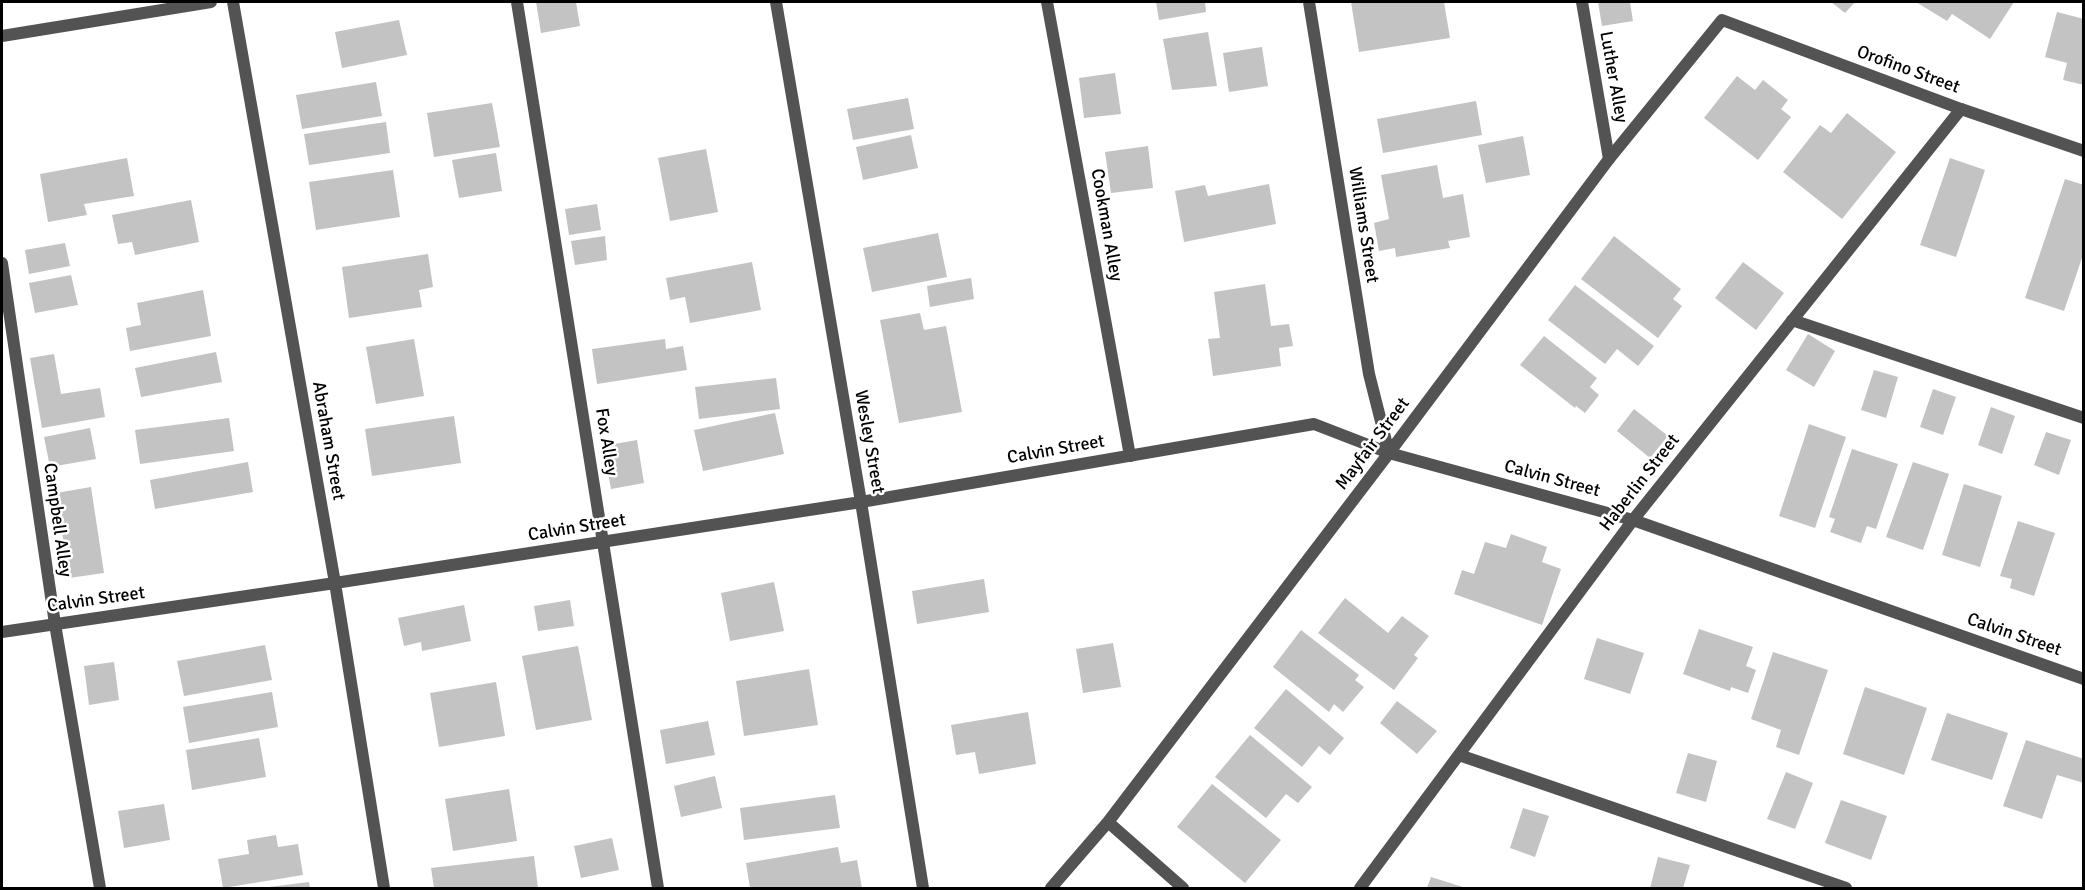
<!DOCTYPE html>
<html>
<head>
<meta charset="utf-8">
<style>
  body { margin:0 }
  #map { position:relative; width:2085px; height:890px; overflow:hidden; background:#fff; font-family:Signika,sans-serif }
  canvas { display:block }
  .frame { position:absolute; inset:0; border:3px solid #000; pointer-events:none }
</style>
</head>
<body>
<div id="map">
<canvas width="2085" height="890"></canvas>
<div class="frame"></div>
</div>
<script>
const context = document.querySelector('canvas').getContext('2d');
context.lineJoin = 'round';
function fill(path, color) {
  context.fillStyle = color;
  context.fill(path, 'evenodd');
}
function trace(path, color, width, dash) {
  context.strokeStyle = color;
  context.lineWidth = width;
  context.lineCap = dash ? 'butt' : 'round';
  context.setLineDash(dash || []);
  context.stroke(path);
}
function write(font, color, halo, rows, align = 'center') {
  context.font = font + ' Signika,sans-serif';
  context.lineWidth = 5;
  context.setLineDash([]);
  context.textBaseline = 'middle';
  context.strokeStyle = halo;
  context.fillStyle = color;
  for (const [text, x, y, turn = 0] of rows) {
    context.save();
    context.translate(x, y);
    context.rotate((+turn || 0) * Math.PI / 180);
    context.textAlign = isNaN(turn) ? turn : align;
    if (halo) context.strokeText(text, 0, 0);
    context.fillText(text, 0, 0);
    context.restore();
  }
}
fill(new Path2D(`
  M 536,2 L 576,2 L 580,26 L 541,33 Z
  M 1156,2 L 1205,2 L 1206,12 L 1159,20 Z
  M 1351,2 L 1444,2 L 1450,38 L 1359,52 Z
  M 1598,2 L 1630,2 L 1633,21 L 1602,26 Z
  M 1831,2 L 1855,2 L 1845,13 Z
  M 1916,2 L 2014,2 L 1990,39 L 1952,14 L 1947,21 Z
  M 2057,12 L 2084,19 L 2084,85 L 2063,80 L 2067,63 L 2045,57 Z
  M 399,20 L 407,55 L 342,68 L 335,32 Z
  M 1208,32 L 1217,86 L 1172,90 L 1163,39 Z
  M 1262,47 L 1268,86 L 1229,92 L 1223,53 Z
  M 1115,73 L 1121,114 L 1084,118 L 1079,78 Z
  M 1737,76 L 1755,90 L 1763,80 L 1788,100 L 1781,109 L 1791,117 L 1758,160 L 1704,118 Z
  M 376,82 L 382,116 L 302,129 L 296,95 Z
  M 908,98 L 914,129 L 853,140 L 847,109 Z
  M 1476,101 L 1482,135 L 1383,153 L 1377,119 Z
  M 492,103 L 500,147 L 434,157 L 427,113 Z
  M 1847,113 L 1896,152 L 1842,219 L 1783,172 L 1820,125 L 1831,133 Z
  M 386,122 L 390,153 L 309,165 L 304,134 Z
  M 911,135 L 918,168 L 863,180 L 856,147 Z
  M 1523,136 L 1530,175 L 1486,183 L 1478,145 Z
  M 1148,146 L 1153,188 L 1111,193 L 1105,152 Z
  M 706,149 L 718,212 L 670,221 L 658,158 Z
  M 496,153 L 502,191 L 459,198 L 452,160 Z
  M 127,158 L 134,196 L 84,204 L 87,215 L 48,222 L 40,174 Z
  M 1950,158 L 1985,170 L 1956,257 L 1920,245 Z
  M 1437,165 L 1443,198 L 1463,194 L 1470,237 L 1448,241 L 1450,248 L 1396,257 L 1395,248 L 1379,251 L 1374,223 L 1389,219 L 1381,175 Z
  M 393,170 L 400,217 L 316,230 L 309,182 Z
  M 2065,179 L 2084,185 L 2084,252 L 2064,311 L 2025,298 Z
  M 1269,184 L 1276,224 L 1184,242 L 1175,191 L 1205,185 L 1208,196 Z
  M 191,200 L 199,242 L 135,255 L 132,242 L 118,244 L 112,215 Z
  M 597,204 L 601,230 L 569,235 L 565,209 Z
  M 938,233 L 947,277 L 872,292 L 863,248 Z
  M 605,236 L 607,260 L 575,265 L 571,241 Z
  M 1614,236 L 1681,289 L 1673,299 L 1682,306 L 1658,338 L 1581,279 Z
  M 65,243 L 70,266 L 29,274 L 25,250 Z
  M 428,254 L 433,287 L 419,290 L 422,307 L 349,318 L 342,267 Z
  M 752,262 L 761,310 L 690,323 L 685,297 L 670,300 L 666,278 Z
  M 1743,262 L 1784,293 L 1756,330 L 1715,298 Z
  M 71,275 L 78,305 L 35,313 L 29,283 Z
  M 971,278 L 974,299 L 930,307 L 927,286 Z
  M 1265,284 L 1271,326 L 1289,324 L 1293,346 L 1279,348 L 1281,366 L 1213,376 L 1208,339 L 1220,338 L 1214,292 Z
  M 1575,285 L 1654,346 L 1638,366 L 1617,349 L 1605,364 L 1548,320 Z
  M 203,290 L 211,336 L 130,351 L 126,328 L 141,325 L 137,303 Z
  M 920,313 L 924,330 L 946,326 L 962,412 L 899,423 L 880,320 Z
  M 1808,334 L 1835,351 L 1814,387 L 1786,370 Z
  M 1544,336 L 1597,378 L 1590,387 L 1599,395 L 1585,413 L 1576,406 L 1575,408 L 1520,365 Z
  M 414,339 L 424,396 L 376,404 L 366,347 Z
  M 665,339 L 666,349 L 683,346 L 687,370 L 597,384 L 592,349 Z
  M 216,352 L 222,382 L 141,397 L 135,368 Z
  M 54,354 L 61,394 L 100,388 L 105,417 L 42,428 L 30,358 Z
  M 1874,370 L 1898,377 L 1886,418 L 1861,410 Z
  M 776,378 L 780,409 L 699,419 L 695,387 Z
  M 1933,389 L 1956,397 L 1943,435 L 1920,427 Z
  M 1991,407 L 2015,416 L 2002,454 L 1978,445 Z
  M 1634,409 L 1668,436 L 1650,458 L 1617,431 Z
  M 775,413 L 784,454 L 703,471 L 694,430 Z
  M 454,416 L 461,463 L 372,476 L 365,429 Z
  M 229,418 L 234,451 L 140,464 L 135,430 Z
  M 1809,424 L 1846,437 L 1815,528 L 1779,516 Z
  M 90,428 L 96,459 L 50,467 L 44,437 Z
  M 2046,432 L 2071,440 L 2059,475 L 2034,465 Z
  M 637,440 L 644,483 L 611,489 L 603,446 Z
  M 1852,449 L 1898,464 L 1876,529 L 1867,526 L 1861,543 L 1830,532 L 1835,519 L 1829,517 Z
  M 248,462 L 253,492 L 155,509 L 150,480 Z
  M 1913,462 L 1949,474 L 1923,550 L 1886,537 Z
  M 1964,484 L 2002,496 L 1980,567 L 1942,555 Z
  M 91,487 L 104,573 L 69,578 L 56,493 Z
  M 2018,521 L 2055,533 L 2034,596 L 2010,588 L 2012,579 L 2000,576 Z
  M 1511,534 L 1547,547 L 1542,562 L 1561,569 L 1542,625 L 1454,594 L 1462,570 L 1474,574 L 1485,542 L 1506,548 Z
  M 984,579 L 989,612 L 917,624 L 912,591 Z
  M 774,582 L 784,631 L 730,641 L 721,593 Z
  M 1345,598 L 1388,633 L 1402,616 L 1429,636 L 1414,655 L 1418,658 L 1394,690 L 1318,633 Z
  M 570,600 L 574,626 L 538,631 L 534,606 Z
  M 464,605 L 471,641 L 422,651 L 421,642 L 404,646 L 398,618 Z
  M 1699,629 L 1753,647 L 1746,666 L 1756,670 L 1748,693 L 1731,687 L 1730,691 L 1683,674 Z
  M 1301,630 L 1359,675 L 1355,680 L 1364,687 L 1343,712 L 1334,704 L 1329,712 L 1273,667 Z
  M 1597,638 L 1644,653 L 1630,694 L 1584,679 Z
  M 1113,643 L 1121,687 L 1083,693 L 1076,649 Z
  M 265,645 L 272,680 L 184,696 L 177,661 Z
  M 578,646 L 592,720 L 536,730 L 522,656 Z
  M 1773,652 L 1828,670 L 1799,755 L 1776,747 L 1781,730 L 1751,719 Z
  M 114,662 L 119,700 L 89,705 L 84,666 Z
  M 809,669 L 818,725 L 744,736 L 736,681 Z
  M 496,682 L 505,736 L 439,747 L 430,693 Z
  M 1865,687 L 1927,708 L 1904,775 L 1843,754 Z
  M 1286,689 L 1344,738 L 1330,755 L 1319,746 L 1302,767 L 1254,728 Z
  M 272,692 L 278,727 L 189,743 L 183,707 Z
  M 1397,701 L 1437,731 L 1417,754 L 1380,723 Z
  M 1028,712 L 1036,764 L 979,774 L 975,752 L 956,755 L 951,725 Z
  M 1947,713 L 2008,733 L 1992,780 L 1931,760 Z
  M 708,721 L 715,755 L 666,764 L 660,730 Z
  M 1250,735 L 1312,787 L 1298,803 L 1286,794 L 1266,818 L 1215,777 Z
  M 259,738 L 266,777 L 192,790 L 186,750 Z
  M 2026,740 L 2084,759 L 2084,783 L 2057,775 L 2042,819 L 2003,806 Z
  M 1688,753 L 1717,761 L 1706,802 L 1676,793 Z
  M 1786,772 L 1813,783 L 1795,829 L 1767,819 Z
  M 715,776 L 722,808 L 681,817 L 674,786 Z
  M 1212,784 L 1281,840 L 1245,883 L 1177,827 Z
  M 509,789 L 517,841 L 453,851 L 445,799 Z
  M 835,795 L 840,828 L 744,840 L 740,808 Z
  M 1841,800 L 1887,816 L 1871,860 L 1825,843 Z
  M 164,804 L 170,840 L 124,848 L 118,811 Z
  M 1523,808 L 1549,816 L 1535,857 L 1510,848 Z
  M 276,835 L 278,847 L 298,844 L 303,875 L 223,888 L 218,859 L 249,854 L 247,840 Z
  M 612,838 L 619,870 L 581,878 L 574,846 Z
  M 838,847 L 841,863 L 857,860 L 862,888 L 750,888 L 746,863 Z
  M 534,856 L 538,888 L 434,888 L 431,868 Z
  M 1658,857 L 1690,865 L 1683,888 L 1650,888 Z
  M 1431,877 L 1466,888 L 1427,888 Z
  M 309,882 L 310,888 L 269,888 L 269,887 Z`), '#c3c3c3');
trace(new Path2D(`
  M 517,2 L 658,888
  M 1047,2 L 1130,456
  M 1582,2 L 1609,159
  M 2,263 L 55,624 L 100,888
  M 1792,320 L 2084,418
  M 1459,755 L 1846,888
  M 1360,888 L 1633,520 L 1961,109`), '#535353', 12);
trace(new Path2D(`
  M 233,2 L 335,583 L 384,888
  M 776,2 L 861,502 L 923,888
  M 1309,2 L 1369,374 L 1389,453
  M 2,36 L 211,2
  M 2,632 L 335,583 L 861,502 L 1314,424 L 1389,453 L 1633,520 L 2084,679
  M 1108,822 L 1183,888
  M 1051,888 L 1108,822 L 1389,453 L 1609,159 L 1722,20 L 1961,109 L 2084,151`), '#535353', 12);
write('18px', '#000', '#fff', [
  ["Orofino Street",1908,70,20],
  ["Luther Alley",1613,77,80],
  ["Cookman Alley",1106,225,80],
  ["Williams Street",1363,225,81],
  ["Abraham Street",328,441,80],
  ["Fox Alley",606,442,81],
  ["Wesley Street",869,442,80],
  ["Mayfair Street",1373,444,-53],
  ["Calvin Street",1056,450,-10],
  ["Calvin Street",1552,479,15],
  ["Haberlin Street",1640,483,-52],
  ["Campbell Alley",57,520,82],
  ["Calvin Street",577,528,-9],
  ["Calvin Street",96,600,-8],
  ["Calvin Street",2014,635,19]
]);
</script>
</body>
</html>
